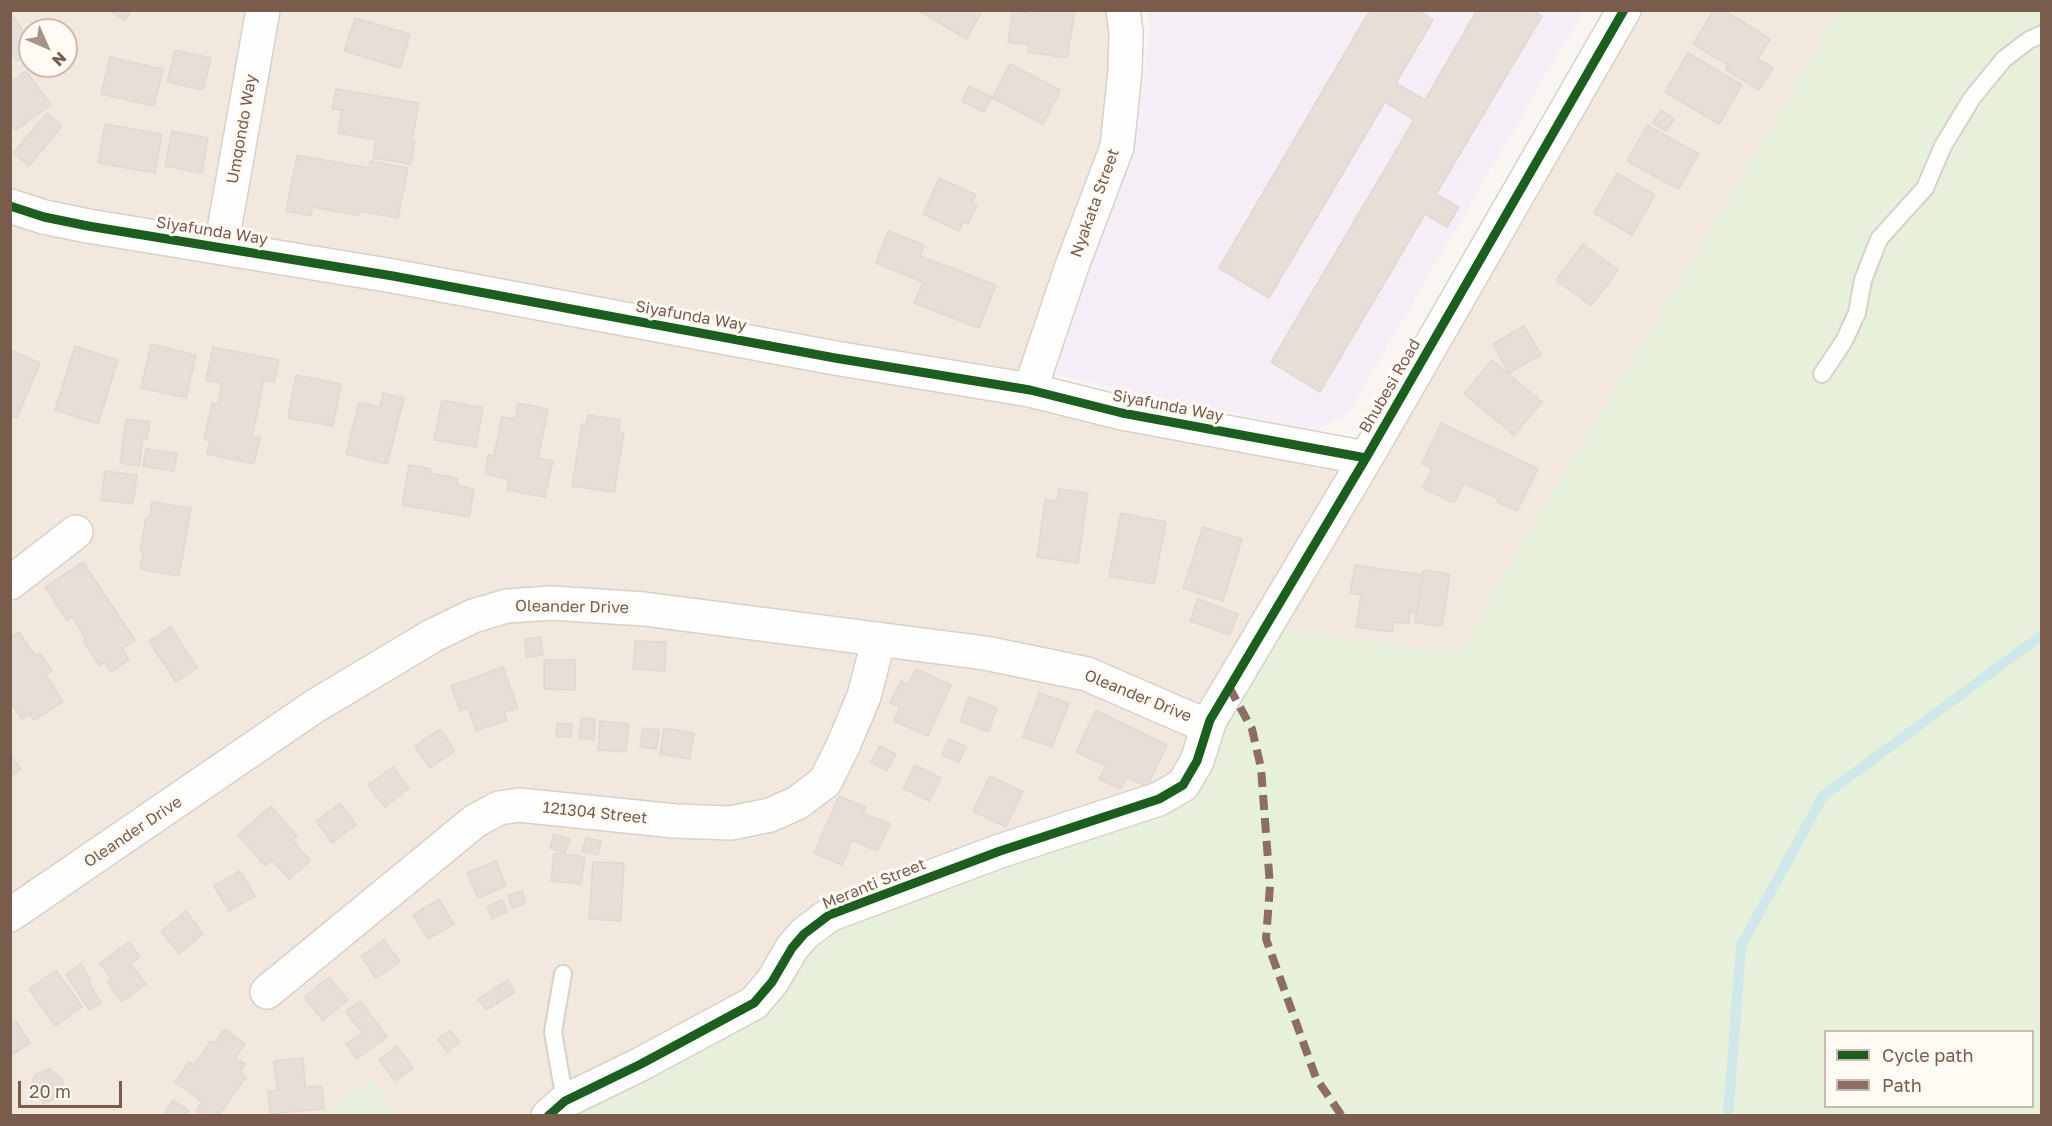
<!DOCTYPE html>
<html>
<head>
<meta charset="utf-8">
<style>
  body { margin:0 }
  #map { position:relative; width:2052px; height:1126px; overflow:hidden; background:#f9f5f0; font-family:"Golos Text",sans-serif }
  canvas { display:block }
  .frame { position:absolute; inset:0; border:12px solid #7a5c4d; pointer-events:none }
  .legend { position:absolute; left:1824px; top:1030px; width:210px; height:78px; box-sizing:border-box; background:#fffaf3; border:2px solid #cabbb1; margin:0; padding:8px 10px; list-style:none; font-size:18px; color:#7a5c4d }
  .legend li { display:flex; align-items:center; gap:12px; height:30px }
  .legend b { width:30px; border:2px solid #cabbb1 }
  .north { position:absolute; left:18px; top:18px; width:60px; height:60px; box-sizing:border-box; background:#fffaf3; border:2px solid #cabbb1; border-radius:50%; rotate:135deg; font-size:16px; font-weight:700; line-height:24px; text-align:center; color:#7a5c4d }
  .north::after { content:''; display:block; margin:auto; width:21px; height:27px; background:#a69286; clip-path:polygon(50% 0,100% 100%,50% 72%,0 100%) }
  .scale { position:absolute; left:18px; top:1081px; width:104px; height:27px; box-sizing:border-box; border:3px solid #7a5c4d; border-top:0; padding-left:8px; font-size:18px; line-height:21px; white-space:nowrap; color:#7a5c4d; -webkit-text-stroke:4px #fffaf3; paint-order:stroke }
</style>
</head>
<body>
<div id="map">
<canvas width="2052" height="1126"></canvas>
<div class="frame"></div>
<ul class="legend">
<li><b style="height:8px;background:#1b5e20"></b>Cycle path</li>
<li><b style="height:8px;background:#8d6e63"></b>Path</li>
</ul>
<div class="north">N</div>
<div class="scale">20 m</div>
</div>
<script>
const context = document.querySelector('canvas').getContext('2d');
context.lineJoin = 'round';
function fill(path, color) {
  context.fillStyle = color;
  context.fill(path, 'evenodd');
}
function trace(path, color, width, dash) {
  context.strokeStyle = color;
  context.lineWidth = width;
  context.lineCap = dash ? 'butt' : 'round';
  context.setLineDash(dash || []);
  context.stroke(path);
}
function write(font, color, halo, rows, align = 'center') {
  context.font = font + ' "Golos Text",sans-serif';
  context.lineWidth = 6;
  context.setLineDash([]);
  context.textBaseline = 'middle';
  context.strokeStyle = halo;
  context.fillStyle = color;
  for (const [text, x, y, turn = 0] of rows) {
    context.save();
    context.translate(x, y);
    context.rotate((+turn || 0) * Math.PI / 180);
    context.textAlign = isNaN(turn) ? turn : align;
    if (halo) context.strokeText(text, 0, 0);
    context.fillText(text, 0, 0);
    context.restore();
  }
}
fill(new Path2D(`
  M 10,11 L 1125,11 L 1125,70 L 1029,390 L 1366,459 L 1626,11 L 1839,11 L 1677,287 L 1527,533 L 1459,653 L 1266,628 L 1198,762 L 769,986 L 551,1116 L 395,1115 L 391,1107 L 371,1080 L 324,1115 L 11,1115 ZM 30,30 L 66,30 L 66,66 L 30,66 Z`), '#f2e8de');
fill(new Path2D(`
  M 1147,11 L 1583,11 L 1348,413 L 1316,431 L 1054,374 L 1085,259 L 1136,134 L 1150,29 Z`), '#f6eef6');
fill(new Path2D(`
  M 1839,11 L 2041,11 L 2041,1115 L 551,1116 L 710,1029 L 805,936 L 1159,802 L 1266,628 L 1459,653 L 1527,533 L 1677,287 ZM 1826,1032 L 2032,1032 L 2032,1106 L 1826,1106 Z
  M 371,1080 L 391,1107 L 395,1115 L 324,1115 Z`), '#e7f0db');
trace(new Path2D(`
  M 1728,1116 L 1741,946 L 1823,796 L 2042,635`), '#d0e8ea', 10);
const building = new Path2D(`
  M 109,10 L 132,10 L 125,21 Z
  M 918,10 L 983,10 L 966,39 Z
  M 1013,10 L 1033,14 L 1034,10 L 1075,10 L 1067,58 L 1028,52 L 1029,45 L 1008,42 Z
  M 1370,10 L 1418,10 L 1433,20 L 1396,83 L 1425,100 L 1477,10 L 1533,10 L 1542,16 L 1436,194 L 1459,207 L 1447,227 L 1425,214 L 1320,392 L 1271,362 L 1414,120 L 1385,102 L 1269,298 L 1219,268 Z
  M 1714,10 L 1724,10 L 1770,39 L 1758,59 L 1773,68 L 1759,90 L 1725,69 L 1728,65 L 1693,44 Z
  M 10,12 L 30,41 L 30,52 L 17,61 L 12,54 L 10,55 Z
  M 355,18 L 410,34 L 400,68 L 344,51 Z
  M 175,50 L 211,58 L 203,90 L 167,82 Z
  M 1688,53 L 1742,85 L 1719,124 L 1665,92 Z
  M 110,57 L 163,69 L 154,106 L 101,94 Z
  M 1010,64 L 1060,90 L 1043,124 L 992,98 Z
  M 26,71 L 51,105 L 16,130 L 10,122 L 10,83 Z
  M 969,86 L 992,97 L 984,112 L 962,101 Z
  M 336,89 L 419,103 L 412,141 L 415,141 L 411,164 L 373,158 L 376,140 L 338,133 L 342,110 L 332,109 Z
  M 1661,110 L 1674,119 L 1666,131 L 1653,123 Z
  M 47,113 L 62,126 L 29,166 L 13,153 Z
  M 105,124 L 162,134 L 155,173 L 98,163 Z
  M 1647,125 L 1699,154 L 1678,189 L 1627,161 Z
  M 172,131 L 208,138 L 202,173 L 165,166 Z
  M 297,155 L 369,168 L 370,161 L 408,168 L 398,218 L 359,211 L 358,215 L 312,207 L 311,216 L 286,211 Z
  M 1617,173 L 1655,195 L 1632,235 L 1594,213 Z
  M 939,178 L 976,195 L 972,203 L 977,205 L 968,224 L 963,222 L 959,231 L 923,214 Z
  M 888,231 L 924,245 L 920,256 L 996,285 L 979,328 L 914,303 L 923,282 L 876,263 Z
  M 1583,244 L 1618,270 L 1591,306 L 1556,280 Z
  M 1524,326 L 1541,355 L 1509,373 L 1493,344 Z
  M 151,344 L 196,355 L 186,398 L 141,388 Z
  M 75,346 L 118,360 L 98,424 L 55,410 Z
  M 213,347 L 279,360 L 274,382 L 264,380 L 252,437 L 260,438 L 254,464 L 207,454 L 210,441 L 204,439 L 212,403 L 218,404 L 222,383 L 206,380 Z
  M 10,350 L 40,363 L 17,418 L 10,415 Z
  M 1492,360 L 1542,402 L 1514,435 L 1464,394 Z
  M 296,375 L 341,384 L 333,426 L 288,418 Z
  M 383,393 L 404,398 L 387,464 L 346,454 L 359,402 L 380,407 Z
  M 442,400 L 483,408 L 476,447 L 434,440 Z
  M 518,403 L 548,409 L 538,458 L 553,461 L 545,497 L 507,490 L 509,479 L 485,474 L 488,455 L 494,456 L 502,417 L 515,419 Z
  M 588,415 L 620,420 L 619,432 L 624,433 L 614,492 L 572,486 L 582,424 L 586,424 Z
  M 126,419 L 150,422 L 147,440 L 143,439 L 139,466 L 120,463 Z
  M 1441,423 L 1538,469 L 1517,511 L 1497,502 L 1498,499 L 1464,483 L 1454,503 L 1423,488 L 1432,468 L 1422,464 Z
  M 146,449 L 177,453 L 174,471 L 143,466 Z
  M 409,465 L 431,469 L 430,473 L 458,478 L 457,485 L 474,489 L 469,517 L 402,505 Z
  M 105,471 L 137,475 L 133,504 L 101,500 Z
  M 1059,489 L 1088,493 L 1078,563 L 1037,557 L 1045,500 L 1057,501 Z
  M 152,502 L 191,508 L 179,576 L 140,569 L 143,552 L 140,551 L 146,518 L 149,519 Z
  M 1121,513 L 1166,522 L 1154,584 L 1109,576 Z
  M 1203,527 L 1242,539 L 1223,601 L 1183,588 Z
  M 83,562 L 135,640 L 122,649 L 129,660 L 111,672 L 105,662 L 99,665 L 83,641 L 86,639 L 72,616 L 67,620 L 45,587 Z
  M 1355,565 L 1423,575 L 1417,614 L 1410,612 L 1409,624 L 1394,622 L 1392,632 L 1356,627 L 1361,595 L 1350,593 Z
  M 1423,570 L 1450,574 L 1442,626 L 1415,623 Z
  M 1198,599 L 1238,614 L 1230,635 L 1190,621 Z
  M 171,627 L 197,668 L 176,682 L 149,641 Z
  M 19,632 L 35,656 L 40,653 L 52,671 L 46,675 L 63,702 L 34,720 L 30,714 L 22,719 L 10,702 L 10,637 Z
  M 541,637 L 543,655 L 526,657 L 525,639 Z
  M 635,641 L 666,642 L 665,671 L 633,669 Z
  M 544,660 L 575,660 L 575,690 L 544,689 Z
  M 503,667 L 518,708 L 504,712 L 507,720 L 476,731 L 468,708 L 460,711 L 451,686 Z
  M 916,669 L 951,685 L 928,736 L 894,721 L 900,707 L 890,703 L 901,681 L 908,685 Z
  M 1039,693 L 1069,703 L 1052,747 L 1023,737 Z
  M 969,697 L 997,708 L 988,732 L 960,721 Z
  M 1096,710 L 1167,745 L 1147,787 L 1127,777 L 1121,789 L 1099,779 L 1106,766 L 1076,752 Z
  M 581,718 L 595,719 L 594,740 L 579,738 Z
  M 600,721 L 629,724 L 626,752 L 598,750 Z
  M 557,723 L 572,724 L 571,737 L 556,736 Z
  M 643,728 L 659,730 L 656,749 L 640,747 Z
  M 664,728 L 694,733 L 690,759 L 660,754 Z
  M 440,729 L 455,751 L 430,768 L 415,746 Z
  M 949,739 L 966,747 L 959,762 L 942,755 Z
  M 880,746 L 896,754 L 887,771 L 871,762 Z
  M 10,755 L 21,769 L 10,777 Z
  M 915,765 L 941,778 L 929,801 L 903,788 Z
  M 393,767 L 409,788 L 385,807 L 368,785 Z
  M 990,776 L 1023,792 L 1006,827 L 973,811 Z
  M 839,796 L 866,807 L 863,813 L 890,824 L 877,851 L 852,840 L 842,865 L 814,853 Z
  M 340,803 L 356,825 L 332,843 L 316,821 Z
  M 271,806 L 297,836 L 292,840 L 310,861 L 289,879 L 272,860 L 265,866 L 238,835 Z
  M 554,834 L 570,839 L 565,853 L 550,848 Z
  M 586,838 L 601,841 L 598,855 L 582,851 Z
  M 554,853 L 585,857 L 581,884 L 551,881 Z
  M 496,861 L 506,886 L 478,898 L 467,873 Z
  M 593,862 L 624,863 L 621,921 L 589,919 Z
  M 240,871 L 255,896 L 229,911 L 214,886 Z
  M 522,891 L 525,904 L 512,908 L 508,895 Z
  M 439,899 L 454,924 L 428,939 L 413,915 Z
  M 502,900 L 507,912 L 492,919 L 487,907 Z
  M 186,911 L 203,934 L 179,954 L 161,931 Z
  M 384,940 L 400,962 L 376,978 L 361,956 Z
  M 129,942 L 140,957 L 131,964 L 146,984 L 122,1002 L 107,981 L 111,978 L 100,963 Z
  M 81,964 L 91,980 L 88,982 L 101,1003 L 89,1010 L 66,974 Z
  M 56,970 L 82,1007 L 55,1026 L 29,989 Z
  M 329,977 L 348,1000 L 323,1020 L 304,997 Z
  M 508,980 L 515,992 L 486,1010 L 478,999 Z
  M 360,1001 L 387,1037 L 357,1059 L 346,1044 L 362,1033 L 346,1011 Z
  M 16,1021 L 30,1043 L 10,1056 L 10,1024 Z
  M 225,1029 L 245,1044 L 235,1058 L 245,1064 L 240,1072 L 246,1077 L 218,1116 L 204,1116 L 196,1110 L 202,1102 L 175,1082 L 189,1062 L 194,1065 L 211,1041 L 215,1043 Z
  M 450,1030 L 460,1042 L 447,1052 L 438,1039 Z
  M 397,1046 L 413,1068 L 395,1081 L 379,1060 Z
  M 303,1058 L 305,1087 L 322,1086 L 324,1109 L 270,1114 L 268,1091 L 277,1090 L 274,1061 Z
  M 50,1069 L 63,1080 L 61,1097 L 44,1103 L 31,1092 L 34,1075 Z
  M 173,1100 L 189,1111 L 186,1116 L 163,1116 Z`);
fill(building, '#e6ded7');
trace(building, '#e2d8d2', 1.5);
const service = new Path2D(`
  M 1822,374 L 1844,341 L 1857,313 L 1863,280 L 1879,239 L 1925,188 L 1943,146 L 1972,98 L 2004,59 L 2029,40 L 2042,34
  M 563,974 L 553,1032 L 565,1101`);
const minor = new Path2D(`
  M 10,206 L 44,217 L 88,226 L 393,276 L 835,358 L 1030,390 L 1122,413 L 1366,458
  M 221,247 L 263,10
  M 1030,390 L 1072,266 L 1117,147 L 1125,71 L 1126,32 L 1123,10
  M 10,583 L 76,532
  M 10,915 L 315,706 L 432,636 L 473,616 L 507,606 L 552,603 L 644,609 L 985,653 L 1087,674 L 1195,721 L 1210,720
  M 267,992 L 475,821 L 499,808 L 519,805 L 675,821 L 731,823 L 770,815 L 797,803 L 825,782 L 843,746 L 864,696 L 879,639
  M 548,1116 L 565,1101 L 641,1064 L 754,1003 L 772,982 L 792,948 L 804,934 L 829,915 L 1000,851 L 1159,799 L 1183,785 L 1197,761 L 1210,720 L 1366,458 L 1624,10`);
trace(service, '#d7d1cb', 20);
trace(minor, '#d7d1cb', 36);
trace(service, '#fefefd', 16);
trace(minor, '#fefefd', 33);
trace(new Path2D(`
  M 1229,687 L 1252,729 L 1261,768 L 1270,886 L 1266,939 L 1316,1078 L 1342,1116`), '#8d6e63', 8, [15, 8]);
trace(new Path2D(`
  M 10,206 L 44,217 L 88,226 L 393,276 L 835,358 L 1030,390 L 1122,413 L 1366,458
  M 548,1116 L 565,1101 L 641,1064 L 754,1003 L 772,982 L 792,948 L 804,934 L 829,915 L 1000,851 L 1159,799 L 1183,785 L 1197,761 L 1210,720 L 1366,458 L 1624,10`), '#1b5e20', 9);
write('16px', '#7a5c4d', '#fffaf3', [
  ["Umqondo Way",242,129,-80],
  ["Nyakata Street",1095,203,-70],
  ["Siyafunda Way",212,231,9],
  ["Siyafunda Way",691,316,10],
  ["Bhubesi Road",1390,386,-60],
  ["Siyafunda Way",1168,406,11],
  ["Oleander Drive",572,607,1],
  ["Oleander Drive",1138,696,22],
  ["121304 Street",595,813,6],
  ["Oleander Drive",133,832,-34],
  ["Meranti Street",874,884,-22]
]);
</script>
</body>
</html>
